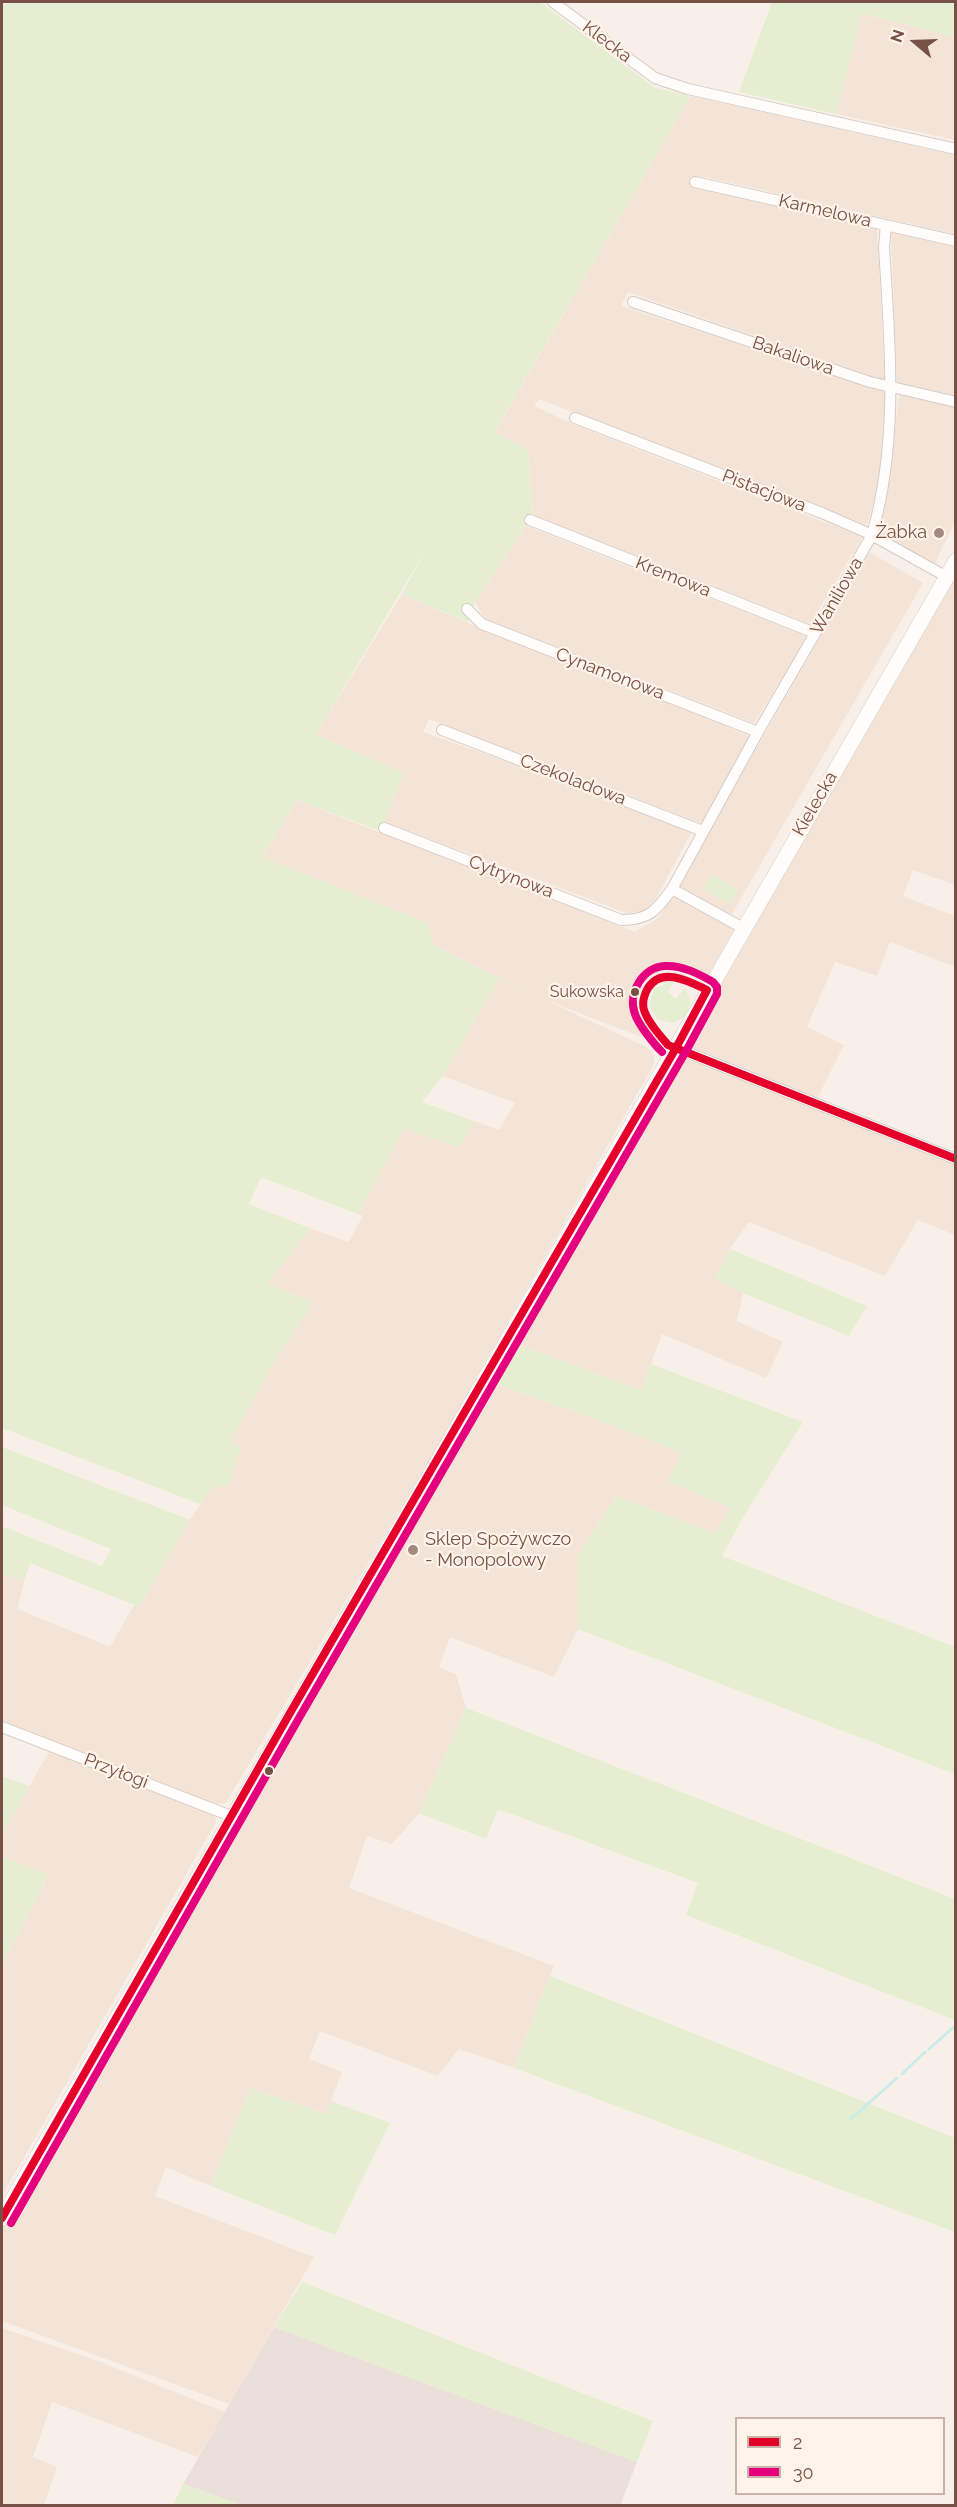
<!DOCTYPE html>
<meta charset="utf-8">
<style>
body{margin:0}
#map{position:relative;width:957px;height:2507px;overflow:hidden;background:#f8f0e8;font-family:Raleway,sans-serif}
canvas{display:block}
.frame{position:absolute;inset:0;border:3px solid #775146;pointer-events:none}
.legend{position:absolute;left:735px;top:2417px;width:210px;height:78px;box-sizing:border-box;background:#fff3ea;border:2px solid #c9b2a8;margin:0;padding:8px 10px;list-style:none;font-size:18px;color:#775146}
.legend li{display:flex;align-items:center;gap:12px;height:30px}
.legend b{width:30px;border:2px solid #c9b2a8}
.north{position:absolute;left:885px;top:12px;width:60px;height:60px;-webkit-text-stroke:4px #fff3ea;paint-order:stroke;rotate:289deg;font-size:16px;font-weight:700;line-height:24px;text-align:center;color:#775146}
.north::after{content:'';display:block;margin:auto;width:21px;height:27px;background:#775146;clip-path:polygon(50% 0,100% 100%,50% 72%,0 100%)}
</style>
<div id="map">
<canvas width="957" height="2507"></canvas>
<div class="frame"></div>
<ul class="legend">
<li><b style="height:8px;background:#e4002b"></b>2</li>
<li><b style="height:8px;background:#e5007d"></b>30</li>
</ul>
<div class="north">N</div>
</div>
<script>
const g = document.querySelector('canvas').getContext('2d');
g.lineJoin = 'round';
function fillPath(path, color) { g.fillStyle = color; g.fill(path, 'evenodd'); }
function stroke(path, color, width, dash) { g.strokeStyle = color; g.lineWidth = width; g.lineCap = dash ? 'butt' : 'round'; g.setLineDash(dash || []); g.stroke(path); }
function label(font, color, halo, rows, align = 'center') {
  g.font = font + ' Raleway,sans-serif'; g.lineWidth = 4.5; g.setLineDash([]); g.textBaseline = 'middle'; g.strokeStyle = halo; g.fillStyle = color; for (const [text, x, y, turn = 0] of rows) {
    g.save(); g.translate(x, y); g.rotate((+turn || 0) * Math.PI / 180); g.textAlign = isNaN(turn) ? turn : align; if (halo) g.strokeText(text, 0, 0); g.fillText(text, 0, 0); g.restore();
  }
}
const residential = new Path2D(`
 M861,13L955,37V140L836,114Z
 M691,96L955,155V234L700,176L699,188L877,229L885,381L628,292L621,306L888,393L878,487L867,525L539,399L534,406L575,425L863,537L810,624L533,515L528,450L494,433Z
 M891,232L955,246V396L897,384Z
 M899,394L955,406V522L934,565L878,531L891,466Z
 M526,526L808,637L754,723L485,619L475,602Z
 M869,552L923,583L729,919L677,887Z
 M955,577V885L913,870L903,896L955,916V967L890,942L877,976L835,962L807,1027L844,1045L817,1099L685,1050L775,885Z
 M402,594L489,632L657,696L750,737L702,822L695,821L429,719L423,732L585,789L692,831L656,899L644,911L626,913L385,822L403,773L316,735Z
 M297,800L635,932L658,918L674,895L735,928L705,982L688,973L666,969L645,978L636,990L634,1012L646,1039L543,999L647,1047L654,1054V1064L439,1444L226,1803L215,1804L2,1726V1573L24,1581L18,1609L110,1647L134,1605L140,1606L173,1546L211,1488L229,1441L276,1359L313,1302L267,1284L310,1228L348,1242L363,1216L358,1214L404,1128L459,1147L474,1121L499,1130L515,1103L443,1076L498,979L505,981L262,858Z
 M680,1056L955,1163V1235L918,1220L885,1276L749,1222L730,1249L715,1279L743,1293L737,1321L783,1342L766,1378L662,1334L641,1390L511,1342Z
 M487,1381L599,1420L683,1453L668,1481L732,1508L714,1533L616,1496L578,1555V1629L554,1677L450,1637L439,1667L456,1674L466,1708L419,1813L392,1844L367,1836L349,1888L554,1966L514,2068L459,2049L438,2076L320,2031L309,2059L342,2072L326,2114L250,2088L211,2186L166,2167L155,2196L314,2257L229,2404L2,2321V2228Z
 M50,1750L212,1812L217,1820L2,2196V1965L48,1876L2,1857V1834Z
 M2,2328L98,2361L225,2412L198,2457L52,2402L33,2457L57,2467L44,2505H2Z`);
const industrial = new Path2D(`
 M274,2327L637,2462L620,2506L241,2505L183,2484Z`);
const green = new Path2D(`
 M2,2H540L655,88L691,96L494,432L528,450L533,515L475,602L468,622L402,594L425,551L316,735L403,773L385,822L378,830L297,800L262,857L427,923L433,945L529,993L498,979L443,1076L422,1102L474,1121L460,1147L404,1129L358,1214L261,1177L249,1204L310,1228L267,1284L313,1302L276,1359L230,1441L241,1447L229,1485L211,1488L200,1504L2,1428Z
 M772,2H955V37L862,13L836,114L739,92Z
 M712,874L738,889L730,904L704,889Z
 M670,982H674L667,992L676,999L685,987L691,1002L686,1016L673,1023L658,1020L649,1005L654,989Z
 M730,1249L867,1306L849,1336L743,1293L715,1279Z
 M511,1342L641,1390L651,1364L803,1422L745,1514L722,1556L955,1647V1774L578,1629V1555L616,1496L714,1533L732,1508L668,1481L682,1453L599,1420L487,1381Z
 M2,1447L190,1520L139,1607L30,1563L24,1581L2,1573V1526L102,1566L111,1549L2,1505Z
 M466,1708L955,1899V2020L686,1915L698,1883L498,1809L486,1839L419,1813Z
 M2,1776L30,1786L2,1834Z
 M2,1857L48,1875L2,1965Z
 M550,1976L955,2138V2232L514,2068Z
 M250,2088L326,2114L331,2101L390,2123L335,2235L211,2186Z
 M302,2282L653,2421L637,2462L274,2327Z
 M183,2484L241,2505H173Z`);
const stream = new Path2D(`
 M929,2049L956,2025
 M902,2074L925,2052
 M851,2119L897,2078`);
const street = new Path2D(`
 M553,2L655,78L688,89L956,149
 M695,182L956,241
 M633,302L870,382L956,402
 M575,418L822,513L868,533L947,577
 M530,520L815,633
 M467,609L482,624L758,732
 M442,730L703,831
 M384,828L621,920C649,920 656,911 672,889L758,732L872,535C899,439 890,345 884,247L886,225
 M672,889L743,928
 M676,1048L956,1159
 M2,1727L231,1816`);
const secondary = new Path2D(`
 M2,2218L956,561`);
const bus1 = new Path2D(`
 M707,990C690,982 662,966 648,988C644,995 642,1003 644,1010C648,1023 660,1035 668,1045L956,1159
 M2,2218L290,1713L676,1048L707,990`);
const bus2 = new Path2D(`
 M11,2223L299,1718L685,1053L717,994V987L713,982C699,974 682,965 665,966C643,967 627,993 635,1014C638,1024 654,1044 662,1052`);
const markers = [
 [939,533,6,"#a4897f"],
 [635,992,5,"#775146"],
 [413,1550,6,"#a4897f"],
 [269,1771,5,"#775146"]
];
const busNames = [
 ["Sukowska",624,992]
];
const streetNames = [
 ["Klecka",607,42,37],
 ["Karmelowa",825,211,13],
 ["Bakaliowa",793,356,19],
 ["Pistacjowa",764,491,21],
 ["Kremowa",673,577,22],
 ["Waniliowa",837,596,-60],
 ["Cynamonowa",610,674,21],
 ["Czekoladowa",573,780,21],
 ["Kielecka",815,804,-60],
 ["Cytrynowa",511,877,21],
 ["Przyłogi",116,1771,21]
];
const poiNames = [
 ["Żabka",927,533],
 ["Sklep Spożywczo",425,1540,"left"],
 ["- Monopolowy",425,1561,"left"]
];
fillPath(residential, '#f4e4d8');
fillPath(industrial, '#ebdfd9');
fillPath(green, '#e6eed1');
stroke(stream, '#c9ebe9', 3);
stroke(street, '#d6cbc5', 12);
stroke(secondary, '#d8ccc6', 16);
stroke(street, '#fefdfc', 10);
stroke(secondary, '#fefdfc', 15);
stroke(bus1, '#e4002b', 8);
stroke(bus2, '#e5007d', 8);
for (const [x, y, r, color] of markers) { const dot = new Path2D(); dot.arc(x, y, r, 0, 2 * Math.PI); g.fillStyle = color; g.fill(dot); stroke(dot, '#fff3ea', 2); }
label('16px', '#775146', '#fff3ea', busNames, 'right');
label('18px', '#775146', '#fff3ea', streetNames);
label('18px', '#775146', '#fff3ea', poiNames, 'right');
</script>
